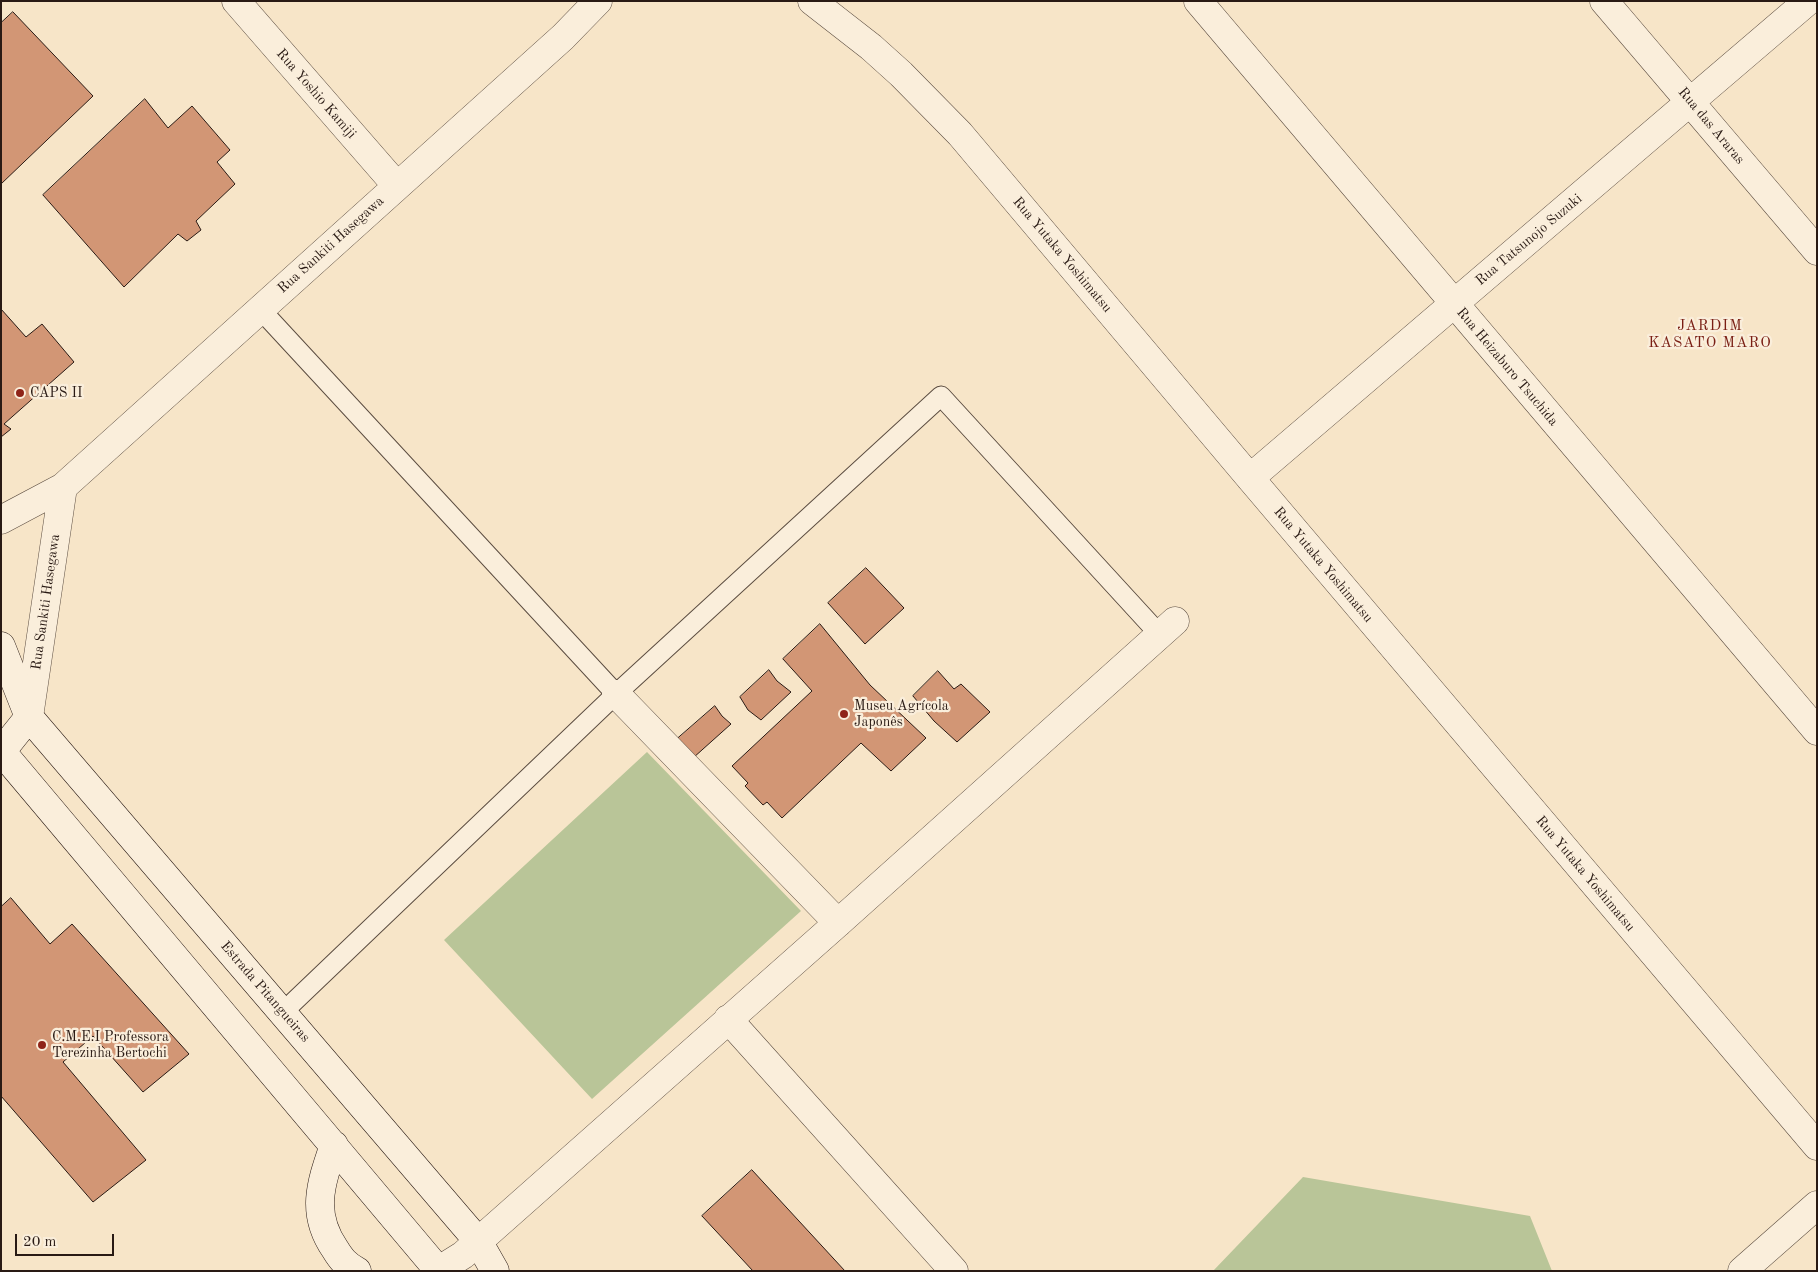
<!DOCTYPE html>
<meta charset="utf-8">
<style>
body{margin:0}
#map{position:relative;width:1818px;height:1272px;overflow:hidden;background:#f7e5c8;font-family:"Old Standard TT",serif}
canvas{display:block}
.frame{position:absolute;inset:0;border:2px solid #291a14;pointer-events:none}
.scale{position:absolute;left:15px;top:1234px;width:99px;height:22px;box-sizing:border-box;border:2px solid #291a14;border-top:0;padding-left:6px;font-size:15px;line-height:18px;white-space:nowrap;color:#291a14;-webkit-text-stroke:4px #faeedb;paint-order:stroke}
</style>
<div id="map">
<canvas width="1818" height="1272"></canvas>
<div class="frame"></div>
<div class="scale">20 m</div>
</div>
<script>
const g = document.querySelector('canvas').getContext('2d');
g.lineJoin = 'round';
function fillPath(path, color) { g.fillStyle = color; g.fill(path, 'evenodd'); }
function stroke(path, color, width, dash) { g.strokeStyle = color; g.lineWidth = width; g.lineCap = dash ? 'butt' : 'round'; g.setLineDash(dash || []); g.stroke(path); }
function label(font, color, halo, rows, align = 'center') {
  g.font = font + ' "Old Standard TT",serif'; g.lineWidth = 4.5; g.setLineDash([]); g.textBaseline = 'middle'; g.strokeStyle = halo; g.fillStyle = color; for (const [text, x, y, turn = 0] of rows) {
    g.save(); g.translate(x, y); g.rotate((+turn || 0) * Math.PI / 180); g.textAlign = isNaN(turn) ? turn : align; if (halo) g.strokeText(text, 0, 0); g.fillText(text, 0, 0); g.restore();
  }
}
const green = new Path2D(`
 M647,752L801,911L592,1099L444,940Z
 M1303,1177L1530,1216L1552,1271H1213Z`);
const building = new Path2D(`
 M13,12L93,96L1,184V23Z
 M145,99L168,128L192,106L230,150L217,162L235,184L196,221L201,230L187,241L178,234L124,287L43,195Z
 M1,309L26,337L42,324L74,362L4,424L11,429L1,437Z
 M866,568L904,608L865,644L828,603Z
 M820,624L870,685L926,738L891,771L861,743L782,818L767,802L763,805L745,786L748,783L732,766L812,691L783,659Z
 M769,670L777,681L791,692L761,720L748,710L740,697Z
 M938,671L954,689L961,684L990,712L957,742L934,721L913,696Z
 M715,706L722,716L731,724L693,758L676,740Z
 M11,898L50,944L72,924L189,1054L143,1092L93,1036L63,1062L146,1160L93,1202L1,1096V907Z
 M752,1170L845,1271H753L702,1216Z`);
const lane = new Path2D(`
 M260,309L616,694
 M282,1013L616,694L941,396L1160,635`);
const street = new Path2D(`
 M236,1L397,186
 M812,1L871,47L901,74L960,134L1250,478L1817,1146
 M1198,1L1817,731
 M1604,1L1817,251
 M1250,478L1808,1
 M1,520L63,487L563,37L598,1
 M616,694L838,923
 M29,717L63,487
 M728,1019L954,1271
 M439,1270L463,1255L838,923L1175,621
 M1742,1271L1817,1205`);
const secondary = new Path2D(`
 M1,646L29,717L1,752
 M29,717L478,1241L495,1271
 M2,752L439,1271
 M334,1145C321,1183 310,1213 335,1249C341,1259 346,1265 357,1271`);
const markers = [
 [20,393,5,"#8f2418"],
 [844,714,5,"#8f2418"],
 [42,1045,5,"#8f2418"]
];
const streetNames = [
 ["Rua Yoshio Kamiji",316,94,49],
 ["Rua das Araras",1711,126,50],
 ["Rua Tatsunojo Suzuki",1529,240,-40],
 ["Rua Sankiti Hasegawa",331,245,-42],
 ["Rua Yutaka Yoshimatsu",1062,255,50],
 ["Rua Heizaburo Tsuchida",1507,367,50],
 ["Rua Yutaka Yoshimatsu",1323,565,50],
 ["Rua Sankiti Hasegawa",46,602,-82],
 ["Rua Yutaka Yoshimatsu",1585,874,50],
 ["Estrada Pitangueiras",265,992,49]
];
const poiNames = [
 ["CAPS II",30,393],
 ["Museu Agrícola",854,706],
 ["Japonês",854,722],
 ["C.M.E.I Professora",52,1037],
 ["Terezinha Bertochi",52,1053]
];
const neighbourhoodNames = [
 ["JARDIM",1710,326],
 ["KASATO MARO",1710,343]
];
fillPath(green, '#b9c598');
fillPath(building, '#d29675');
stroke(building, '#291a14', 1);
stroke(lane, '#5c4d41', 21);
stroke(street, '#5c4d41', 29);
stroke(secondary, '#291a14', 29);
stroke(lane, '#faeedb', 19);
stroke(street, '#faeedb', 28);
stroke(secondary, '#faeedb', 28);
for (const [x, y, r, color] of markers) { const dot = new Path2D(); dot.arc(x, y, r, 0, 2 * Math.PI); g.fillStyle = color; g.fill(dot); stroke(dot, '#faeedb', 2); }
label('14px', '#291a14', '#faeedb', streetNames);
label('14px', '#291a14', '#faeedb', poiNames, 'left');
g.letterSpacing = '1px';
label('15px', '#7a1f14', '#faeedb', neighbourhoodNames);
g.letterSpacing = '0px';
</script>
